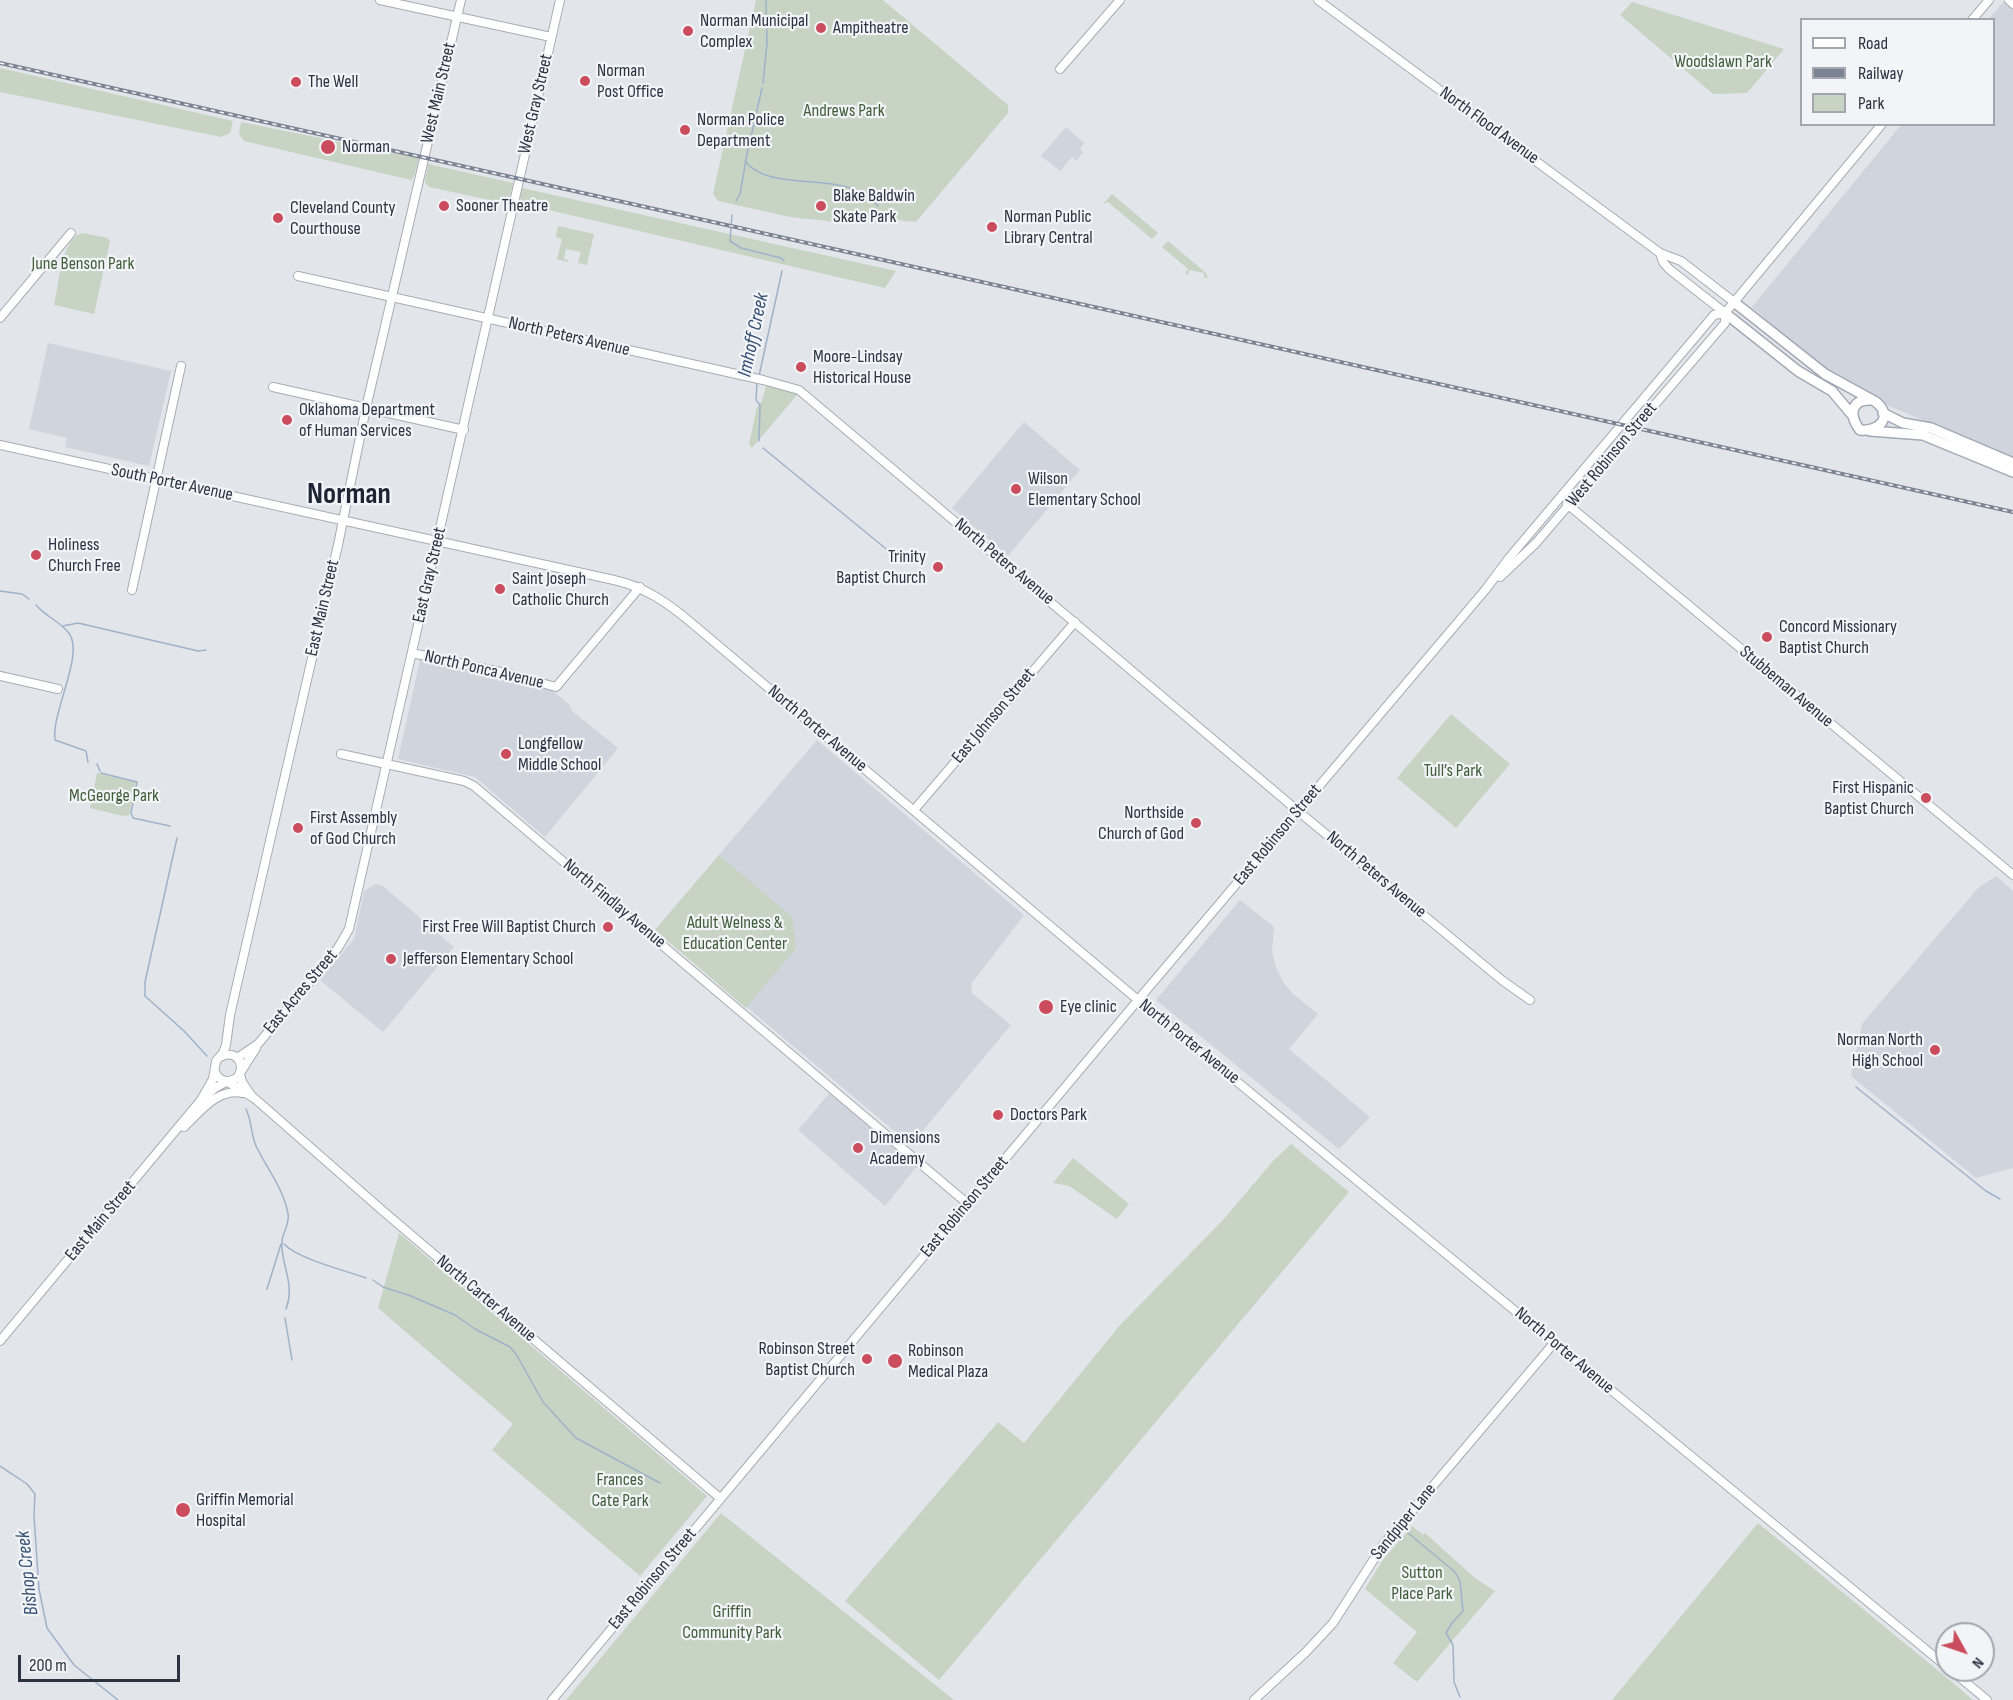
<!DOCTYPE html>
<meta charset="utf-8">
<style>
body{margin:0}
#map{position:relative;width:2013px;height:1700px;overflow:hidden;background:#e2e5ea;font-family:"Sofia Sans Condensed",sans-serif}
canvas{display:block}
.legend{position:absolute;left:1800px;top:18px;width:195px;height:108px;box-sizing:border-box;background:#f2f4f7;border:2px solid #a2a7af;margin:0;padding:8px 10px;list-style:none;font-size:18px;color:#2b3342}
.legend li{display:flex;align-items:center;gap:12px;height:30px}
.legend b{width:30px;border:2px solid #a2a7af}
.north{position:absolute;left:1935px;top:1622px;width:60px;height:60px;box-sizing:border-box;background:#f2f4f7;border:2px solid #a2a7af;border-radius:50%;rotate:130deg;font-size:16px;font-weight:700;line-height:24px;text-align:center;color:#2b3342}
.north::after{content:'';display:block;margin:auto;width:21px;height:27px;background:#ca4c5d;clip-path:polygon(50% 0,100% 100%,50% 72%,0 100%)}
.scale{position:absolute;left:18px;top:1655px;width:162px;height:27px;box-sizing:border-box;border:3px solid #2b3342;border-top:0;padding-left:8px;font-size:18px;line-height:21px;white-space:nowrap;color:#2b3342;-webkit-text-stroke:4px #f2f4f7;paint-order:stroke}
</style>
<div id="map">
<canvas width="2013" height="1700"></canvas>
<ul class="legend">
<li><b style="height:8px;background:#fff"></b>Road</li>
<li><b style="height:8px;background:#7c8493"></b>Railway</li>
<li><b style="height:16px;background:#c7d4c4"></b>Park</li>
</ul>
<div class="north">N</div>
<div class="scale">200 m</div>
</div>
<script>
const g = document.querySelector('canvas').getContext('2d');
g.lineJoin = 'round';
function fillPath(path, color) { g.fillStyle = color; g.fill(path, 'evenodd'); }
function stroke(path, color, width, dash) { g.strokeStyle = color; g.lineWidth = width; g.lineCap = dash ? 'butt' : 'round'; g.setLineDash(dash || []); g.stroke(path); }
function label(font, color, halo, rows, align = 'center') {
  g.font = font + ' "Sofia Sans Condensed",sans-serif'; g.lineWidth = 4.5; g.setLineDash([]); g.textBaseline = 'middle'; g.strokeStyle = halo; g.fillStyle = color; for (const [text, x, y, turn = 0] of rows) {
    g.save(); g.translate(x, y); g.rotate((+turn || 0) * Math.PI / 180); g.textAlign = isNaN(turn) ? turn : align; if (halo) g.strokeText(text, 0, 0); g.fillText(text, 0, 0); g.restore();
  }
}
const built = new Path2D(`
 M2005,0H2013V459L1887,405L1848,385L1810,358L1752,307L1901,125L1994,124V20L1989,19Z
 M1066,127L1084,143L1080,149L1083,152L1076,161L1072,157L1060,171L1041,156Z
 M48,343L171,371L149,466L65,447L67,438L29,429Z
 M1024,422L1080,470L1008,556L952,508Z
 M420,660L551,690L569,704L572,711L618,748L545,837L475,777L398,759Z
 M817,740L1024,915L972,983L971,987L972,993L1011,1025L911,1145L655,930Z
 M1996,876L2013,891V1168L1976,1178L1851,1076L1862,1024L1978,888Z
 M376,884L383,886L454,947L383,1032L320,980L354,939L364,891Z
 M1240,900L1274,927L1272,952L1276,967L1283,982L1292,993L1318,1014L1289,1049L1370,1117L1339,1149L1156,1000Z
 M832,1090L918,1165L885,1206L798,1130Z`);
const green = new Path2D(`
 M756,0H883L1008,105V113L916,222L881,218L846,223L790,217L718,201L713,194Z
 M1632,2L1784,49L1747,93L1713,94L1620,15Z
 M0,68L233,121L230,133L221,137L0,92Z
 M241,122L419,158L414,176L411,180L407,179L244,141L239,134Z
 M428,164L513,183L509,201L504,203L429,187L425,183Z
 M522,188L896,271L885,288L527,205L520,199Z
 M1112,194L1158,233L1152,239L1108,202L1103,204Z
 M558,226L594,234L587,265L578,263L581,252L566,249L564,259L568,260V262L557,259L562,239L556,237Z
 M82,233L108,238L110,241L94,314L54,305C59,287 60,240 82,233Z
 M1168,241L1206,273L1208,278H1204V273L1189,270L1188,275L1185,273L1188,269L1162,247Z
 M768,385L792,391L797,395L752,448L749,444L757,407L762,401L766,386Z
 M1451,714L1510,764L1456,828L1397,778Z
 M97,773L136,782L129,815L123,816L90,808Z
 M719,855L792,917L796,948L746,1008L655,930Z
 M1291,1144L1349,1192L939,1680L845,1601L998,1422L1024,1443L1120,1325L1223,1220L1273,1161Z
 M1073,1158L1129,1204L1117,1219L1069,1186L1053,1183Z
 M399,1233L707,1496L640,1576L492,1450L513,1424L378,1308Z
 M721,1513L954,1700H566Z
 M1758,1523L1952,1682L1973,1700H1612Z
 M1412,1526L1423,1535L1425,1533L1475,1578L1495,1591L1417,1682L1393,1663L1417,1632L1365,1589L1382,1561Z`);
const stream = new Path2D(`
 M763,83L767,43L766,0
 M745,161C772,196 849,167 878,206
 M736,201L740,194L747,154L762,88
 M732,215L730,241L741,248L781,258L784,261
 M759,376L782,271
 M757,383L756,400L760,405L759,441
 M763,448L896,557
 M0,591L22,594L29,599
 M36,605C45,616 59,621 68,632C86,652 51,712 55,740L86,751L88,762
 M63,626L78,623L198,651L206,650
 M97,764L100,771
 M101,773L137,782L131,813L133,818L170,826
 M177,838L145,982V996L184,1031L207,1056
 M1856,1087L1986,1191L2000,1199
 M246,1109C252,1121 251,1137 257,1148C268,1170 284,1190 288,1214C290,1223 283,1232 282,1241C280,1264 296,1284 286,1309
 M284,1244C298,1259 344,1270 366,1278
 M373,1280L383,1287L411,1296L455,1315L475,1329L510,1347L516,1354L543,1402L576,1438L660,1483
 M267,1289L281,1244
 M285,1318L292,1360
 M0,1466L27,1484L35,1494L34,1516L39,1589L47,1628L74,1665L118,1700
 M1408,1533L1455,1572L1460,1581L1463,1611L1452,1623L1446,1633L1453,1645L1454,1682L1460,1697`);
const secondary = new Path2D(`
 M380,0L551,37
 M1318,0L1660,253L1681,261L1734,302
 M2009,0L2013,4
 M1972,20L1989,0
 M1060,69L1120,0
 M1660,253L1663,262L1669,269L1725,313
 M298,276L763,380L799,390L1298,811L1503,981L1530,1000
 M0,318L71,233
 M273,387L464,430
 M0,445L614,580C644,587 665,601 688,620L1138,1000L1947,1667
 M1567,504L2013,875
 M1500,577L1536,543L1725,323V313L1882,124
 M132,590L181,366
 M412,653L505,673L556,687L640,587
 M0,676L58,689
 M341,754L464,781L474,786L968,1204
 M914,810L1075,622
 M237,1058L258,1044L338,948L349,929L560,0
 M242,1070L256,1048
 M215,1072C220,1082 228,1083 237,1078C247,1064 236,1049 220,1057
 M240,1074L242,1082L251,1095
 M228,1082L254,1098L269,1111L383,1211L720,1498
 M201,1100L213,1079L216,1061L223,1053L226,1045L230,1015L338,545L366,408L461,0
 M184,1127C201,1111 217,1088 243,1093
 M0,1341L201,1100L215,1088L226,1082
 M1951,1670L1987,1700
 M552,1700L1149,987L1486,589L1509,558L1714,315L1725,313
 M1254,1700L1306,1652L1333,1623L1383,1545L1554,1343`);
const primary = new Path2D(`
 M1734,302L1825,374L1876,402C1894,417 1879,432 1860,430C1849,416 1850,399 1871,400
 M1725,313L1798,371L1832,391L1853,416
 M1883,413L1903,423L1931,428L2013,463
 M1870,431L1923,435L2013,472`);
const rail = new Path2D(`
 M0,63L2013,512`);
const markers = [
 [821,28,6,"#ca4c5d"],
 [688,31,6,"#ca4c5d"],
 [585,81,6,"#ca4c5d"],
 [296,82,6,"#ca4c5d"],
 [685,130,6,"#ca4c5d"],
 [328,147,8,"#ca4c5d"],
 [444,206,6,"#ca4c5d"],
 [821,206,6,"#ca4c5d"],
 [278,218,6,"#ca4c5d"],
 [992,227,6,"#ca4c5d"],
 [801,367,6,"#ca4c5d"],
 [287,420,6,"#ca4c5d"],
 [1016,489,6,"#ca4c5d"],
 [36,555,6,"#ca4c5d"],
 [938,567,6,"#ca4c5d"],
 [500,589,6,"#ca4c5d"],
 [1767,637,6,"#ca4c5d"],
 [506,754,6,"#ca4c5d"],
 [1926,798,6,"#ca4c5d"],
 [1196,823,6,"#ca4c5d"],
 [298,828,6,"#ca4c5d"],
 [608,927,6,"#ca4c5d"],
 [391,959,6,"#ca4c5d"],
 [1046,1007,8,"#ca4c5d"],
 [1935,1050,6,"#ca4c5d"],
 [998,1115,6,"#ca4c5d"],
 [858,1148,6,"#ca4c5d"],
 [867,1359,6,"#ca4c5d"],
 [895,1361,8,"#ca4c5d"],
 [183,1510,8,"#ca4c5d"]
];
const poiNames = [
 ["Norman Municipal",700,21],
 ["Complex",700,42],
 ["Ampitheatre",833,28],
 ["Norman",597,71],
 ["Post Office",597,92],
 ["The Well",308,82],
 ["Norman Police",697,120],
 ["Department",697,141],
 ["Norman",342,147],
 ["Blake Baldwin",833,196],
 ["Skate Park",833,217],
 ["Sooner Theatre",456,206],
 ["Cleveland County",290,208],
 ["Courthouse",290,229],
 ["Norman Public",1004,217],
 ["Library Central",1004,238],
 ["Moore-Lindsay",813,357],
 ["Historical House",813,378],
 ["Oklahoma Department",299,410],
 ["of Human Services",299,431],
 ["Wilson",1028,479],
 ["Elementary School",1028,500],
 ["Holiness",48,545],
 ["Church Free",48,566],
 ["Trinity",926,557,"right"],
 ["Baptist Church",926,578,"right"],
 ["Saint Joseph",512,579],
 ["Catholic Church",512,600],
 ["Concord Missionary",1779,627],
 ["Baptist Church",1779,648],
 ["Longfellow",518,744],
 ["Middle School",518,765],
 ["First Hispanic",1914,788,"right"],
 ["Baptist Church",1914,809,"right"],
 ["Northside",1184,813,"right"],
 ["Church of God",1184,834,"right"],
 ["First Assembly",310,818],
 ["of God Church",310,839],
 ["First Free Will Baptist Church",596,927,"right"],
 ["Jefferson Elementary School",403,959],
 ["Eye clinic",1060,1007],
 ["Norman North",1923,1040,"right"],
 ["High School",1923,1061,"right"],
 ["Doctors Park",1010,1115],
 ["Dimensions",870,1138],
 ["Academy",870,1159],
 ["Robinson Street",855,1349,"right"],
 ["Baptist Church",855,1370,"right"],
 ["Robinson",908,1351],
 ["Medical Plaza",908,1372],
 ["Griffin Memorial",196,1500],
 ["Hospital",196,1521]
];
const parkNames = [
 ["Woodslawn Park",1723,62],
 ["Andrews Park",844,111],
 ["June Benson Park",83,264],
 ["Tull’s Park",1453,771],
 ["McGeorge Park",114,796],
 ["Adult Welness &",735,923],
 ["Education Center",735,944],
 ["Frances",620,1480],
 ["Cate Park",620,1501],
 ["Sutton",1422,1573],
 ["Place Park",1422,1594],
 ["Griffin",732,1612],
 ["Community Park",732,1633]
];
const streetNames = [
 ["West Main Street",439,93,-77],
 ["West Gray Street",536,104,-77],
 ["North Flood Avenue",1489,126,36],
 ["North Peters Avenue",569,337,13],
 ["West Robinson Street",1612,455,-50],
 ["South Porter Avenue",172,483,12],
 ["North Peters Avenue",1004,562,40],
 ["East Gray Street",430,575,-77],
 ["East Main Street",323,608,-77],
 ["North Ponca Avenue",484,670,13],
 ["Stubbeman Avenue",1786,687,40],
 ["East Johnson Street",994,716,-50],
 ["North Porter Avenue",817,729,40],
 ["East Robinson Street",1278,835,-50],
 ["North Peters Avenue",1376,875,40],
 ["North Findlay Avenue",614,904,40],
 ["East Acres Street",301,992,-50],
 ["North Porter Avenue",1189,1042,39],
 ["East Robinson Street",965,1207,-50],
 ["East Main Street",101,1221,-50],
 ["North Carter Avenue",486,1299,40],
 ["North Porter Avenue",1564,1351,40],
 ["Sandpiper Lane",1404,1522,-51],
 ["East Robinson Street",653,1579,-50]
];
const waterNames = [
 ["Imhoff Creek",754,335,-78],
 ["Bishop Creek",28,1573,-96]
];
const townNames = [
 ["Norman",349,495]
];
fillPath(built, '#d0d4dc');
fillPath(green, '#c7d4c4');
stroke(stream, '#9fb2c9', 1.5);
stroke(secondary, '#a7acb4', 10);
stroke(primary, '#a2a9b5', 12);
stroke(secondary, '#fff', 8);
stroke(primary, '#fff', 9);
stroke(rail, '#7c8493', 4);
stroke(rail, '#f2f4f7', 1.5, [4.5]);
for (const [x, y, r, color] of markers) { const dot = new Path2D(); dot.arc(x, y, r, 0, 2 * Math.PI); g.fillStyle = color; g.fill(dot); stroke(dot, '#f2f4f7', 2); }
label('18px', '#2b3342', '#f2f4f7', poiNames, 'left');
label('18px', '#3f5d38', '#f2f4f7', parkNames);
label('18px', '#2b3342', '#f2f4f7', streetNames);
label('italic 20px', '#365174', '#f2f4f7', waterNames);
label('bold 30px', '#1d2433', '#f2f4f7', townNames);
</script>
